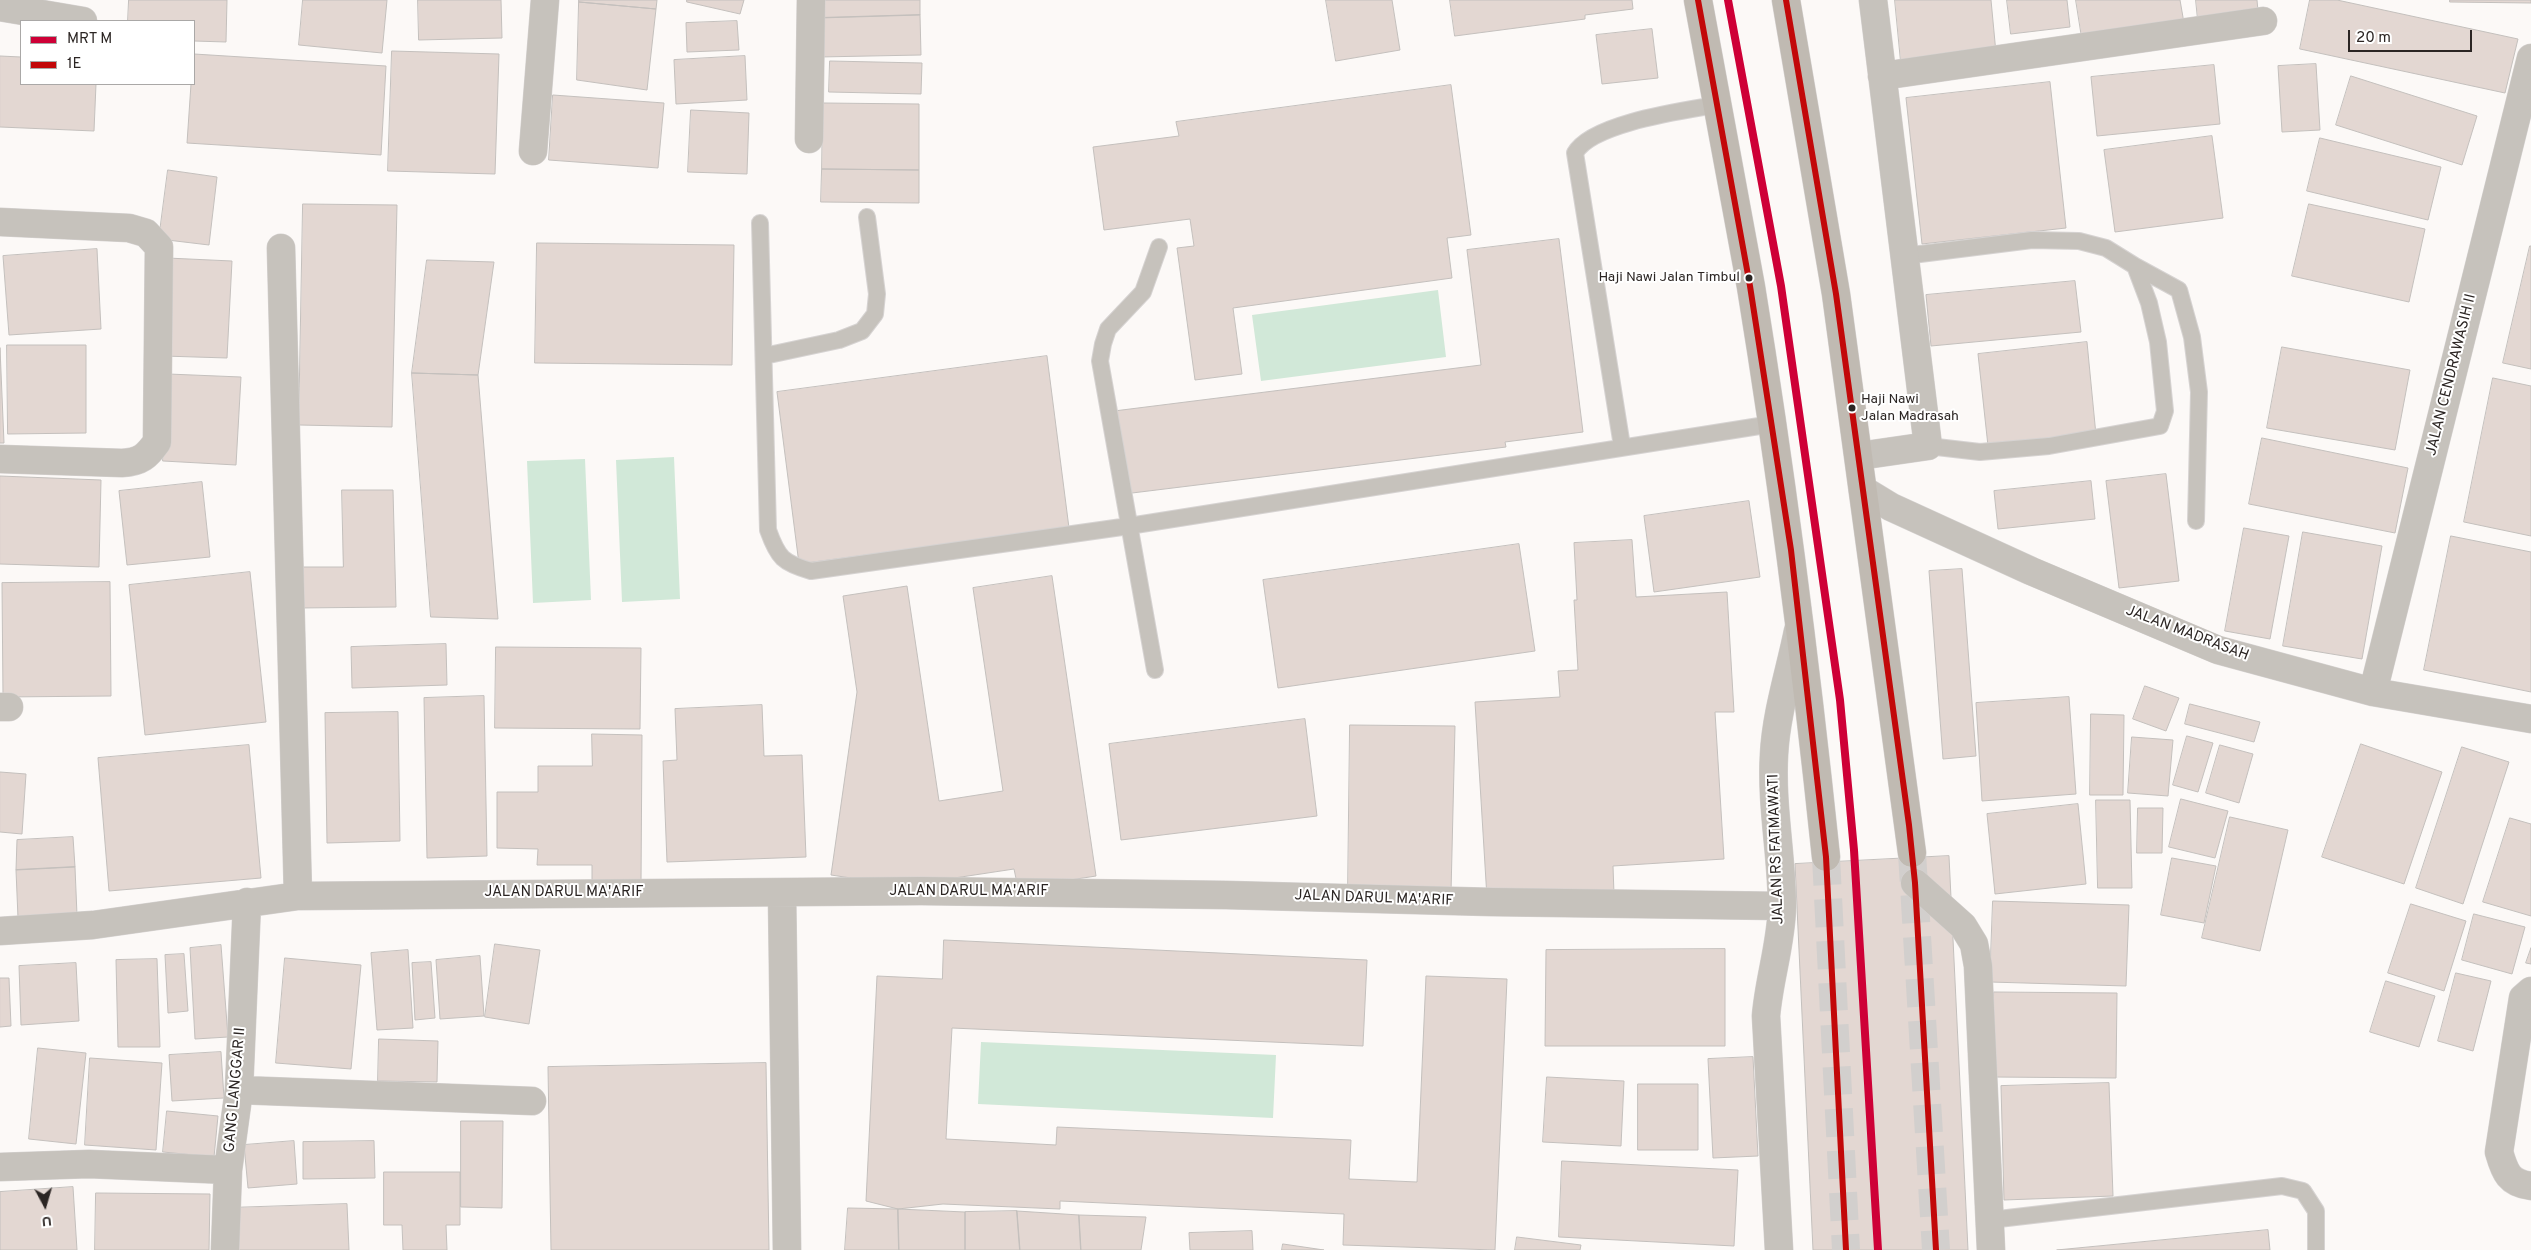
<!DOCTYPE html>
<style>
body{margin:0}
#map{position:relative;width:2531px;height:1250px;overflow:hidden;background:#fcf9f7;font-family:Overpass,sans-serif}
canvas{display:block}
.legend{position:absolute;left:20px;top:20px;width:175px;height:65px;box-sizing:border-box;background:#fff;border:1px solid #aaa8a7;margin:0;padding:6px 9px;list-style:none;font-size:15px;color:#2b2523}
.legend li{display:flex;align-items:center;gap:10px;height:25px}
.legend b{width:25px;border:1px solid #aaa8a7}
.north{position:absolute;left:20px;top:1180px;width:50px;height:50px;-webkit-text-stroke:4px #fff;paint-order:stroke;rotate:174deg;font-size:14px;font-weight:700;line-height:20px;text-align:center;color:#2b2523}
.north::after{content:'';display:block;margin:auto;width:18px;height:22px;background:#2b2523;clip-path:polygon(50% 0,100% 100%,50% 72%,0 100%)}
.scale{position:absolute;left:2348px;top:30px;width:124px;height:22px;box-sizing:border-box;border:2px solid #2b2523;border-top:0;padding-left:6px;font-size:15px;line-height:18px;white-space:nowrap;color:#2b2523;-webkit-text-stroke:4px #fff;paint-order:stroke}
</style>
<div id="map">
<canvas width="2531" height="1250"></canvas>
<ul class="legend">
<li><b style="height:6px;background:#ce0037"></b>MRT M</li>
<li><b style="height:6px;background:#c20809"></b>1E</li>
</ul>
<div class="north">U</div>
<div class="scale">20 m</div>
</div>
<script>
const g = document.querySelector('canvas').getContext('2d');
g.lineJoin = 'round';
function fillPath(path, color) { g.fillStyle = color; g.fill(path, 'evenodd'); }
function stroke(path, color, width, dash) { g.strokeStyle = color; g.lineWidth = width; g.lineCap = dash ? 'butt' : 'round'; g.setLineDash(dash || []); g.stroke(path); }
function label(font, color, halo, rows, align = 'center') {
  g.font = font + ' Overpass,sans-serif'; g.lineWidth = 4; g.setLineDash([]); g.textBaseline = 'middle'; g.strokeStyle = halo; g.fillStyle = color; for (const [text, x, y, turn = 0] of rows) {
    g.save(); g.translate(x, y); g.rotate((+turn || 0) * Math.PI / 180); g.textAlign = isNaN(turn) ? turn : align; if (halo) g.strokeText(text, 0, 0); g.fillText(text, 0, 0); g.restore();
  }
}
const green = new Path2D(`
 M1438,290L1446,357L1261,381L1252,315Z
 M674,457L680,599L622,602L616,460Z
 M585,459L591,600L533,603L527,461Z
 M981,1042L1276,1055L1273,1118L978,1104Z`);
const building = new Path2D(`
 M129,0H227L226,42L194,41V21H128Z
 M303,0H387L382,53L299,45Z
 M418,0H501L502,38L419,40Z
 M579,0H657L656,9L579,2Z
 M687,0H744L740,14L687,2Z
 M818,0H920V15L819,18Z
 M1326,0H1392L1400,50L1336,61Z
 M1450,0H1632L1633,9L1585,15V19L1455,36Z
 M1895,0H1991L1996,53L1901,62Z
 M2007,0H2067L2070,27L2011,34Z
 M2076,0H2180L2184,23L2082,38Z
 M2196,0H2257L2258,11L2198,20Z
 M2310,0H2337L2518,39L2505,93L2300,49Z
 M2450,0H2531V3L2450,2Z
 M579,2L656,9L647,90L577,80Z
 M920,15L921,55L819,57V18Z
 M737,21L739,50L687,52L686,23Z
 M1652,29L1658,78L1602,84L1596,35Z
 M392,51L499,54L495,174L388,171Z
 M194,54L386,66L381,155L187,143L191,84H194Z
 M0,56L21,57V84H96L94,131L0,127Z
 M745,56L747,100L676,104L674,60Z
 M830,61L922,63L921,94L829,92Z
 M2316,64L2320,130L2282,132L2278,66Z
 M2214,65L2220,124L2097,136L2091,77Z
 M2351,76L2477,116L2462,165L2336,125Z
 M2050,82L2066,228L1922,244L1906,98Z
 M1451,85L1471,235L1447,238L1452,278L1233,308L1242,374L1195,380L1177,248L1194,246L1190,219L1104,230L1093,147L1179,136L1176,122Z
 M553,95L664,103L658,168L549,160Z
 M823,103L919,104V170L822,169Z
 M691,110L749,113L747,174L688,172Z
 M2212,136L2223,218L2115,232L2104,150Z
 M2320,138L2441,167L2428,220L2307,191Z
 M822,169L919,170V203L821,202Z
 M168,170L217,177L209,245L159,239Z
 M303,204L397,205L392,427L299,425Z
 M2309,204L2425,229L2409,302L2292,276Z
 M1559,239L1583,432L1505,442L1506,447L1124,494L1114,411L1481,365L1467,250Z
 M537,243L734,245L732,365L535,363Z
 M2530,246H2531V369L2503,363Z
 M97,249L101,329L9,335L3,256Z
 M167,258L232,261L227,358L163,356Z
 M427,260L494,262L478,375L412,373Z
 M2075,281L2081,332L1931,346L1926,295Z
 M2087,342L2096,435L1988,446L1978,354Z
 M7,345H86V433L8,434Z
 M2282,347L2410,370L2395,450L2267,428Z
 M0,348L4,443H0Z
 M1047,356L1069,528L799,564L777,392Z
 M412,373L478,375L498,619L431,617Z
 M168,374L241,377L236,465L163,461Z
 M2493,378L2531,386V536L2464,522Z
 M2262,438L2408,468L2395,533L2249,504Z
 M2166,474L2179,581L2119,588L2106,481Z
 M0,476L101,480L99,567L0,564Z
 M2091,481L2095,519L1998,529L1994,491Z
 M202,482L210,557L127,565L119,491Z
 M342,490H393L396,607L298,608V567H343Z
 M1749,501L1760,577L1654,592L1644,516Z
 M2244,528L2289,536L2270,639L2225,631Z
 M2303,532L2382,546L2362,659L2283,646Z
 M2451,536L2531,552V692L2424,670Z
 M1632,540L1636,597L1727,592L1734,712H1715L1724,859L1613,866L1614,894L1487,898L1475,702L1560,697L1558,671L1578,670L1574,600H1577L1574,543Z
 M1519,544L1535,651L1278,688L1263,580Z
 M1962,569L1976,756L1943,759L1929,571Z
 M250,572L266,722L145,735L129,585Z
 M1052,576L1096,876L1018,888L1014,869L895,887L891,884L831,875L857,692L843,596L907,586L939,801L1003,791L973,588Z
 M110,582L111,696L3,697L2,583Z
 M446,644L447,685L352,688L351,647Z
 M496,647L641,648L640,729L495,728Z
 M2145,686L2179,698L2166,731L2133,719Z
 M484,696L487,856L427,858L424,698Z
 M2069,697L2076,794L1982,801L1976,703Z
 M2190,704L2260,722L2254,742L2185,724Z
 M762,705L764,756L802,755L806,857L667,862L663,761L677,760L675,709Z
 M398,712L400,841L327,843L325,713Z
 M2091,714L2124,715L2123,795H2090Z
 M1305,719L1317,816L1121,840L1109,744Z
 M1350,725L1455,726L1451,893L1348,891Z
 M592,734L642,735L641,884L592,883V865H537L538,849L497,848V792H538V766H592Z
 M2187,736L2213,743L2198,792L2173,785Z
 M2132,737L2173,740L2168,796L2128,793Z
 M2361,744L2442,772L2404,884L2322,857Z
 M249,745L261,878L109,891L98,758Z
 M2220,745L2253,754L2239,803L2206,793Z
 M2462,747L2509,762L2463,904L2416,888Z
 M0,772L26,774L22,834L0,832Z
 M2181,799L2228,811L2215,858L2169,847Z
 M2096,800H2130L2132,888H2098Z
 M2078,804L2086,884L1995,894L1987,814Z
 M2138,808H2163L2162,853H2137Z
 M2230,817L2288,830L2260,951L2202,938Z
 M2510,818L2531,824V916L2483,902Z
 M73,837L75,867L16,870L17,840Z
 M1949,856L1968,1250H1813L1795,864Z
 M2172,858L2216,866L2204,923L2161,915Z
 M75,867L77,915L18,918L16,870Z
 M1993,901L2129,905L2126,986L1990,982Z
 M2411,904L2466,921L2444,991L2388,973Z
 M2474,914L2525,927L2512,974L2462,960Z
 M944,940L1367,960L1363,1046L952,1028L946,1139L1056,1145L1057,1127L1351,1140L1349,1179L1417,1182L1426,976L1507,979L1495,1250L1343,1245L1344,1214L1060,1201V1209L943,1204L898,1209L866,1201L877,976L942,979Z
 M495,944L540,950L529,1024L485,1017Z
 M221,945L228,1037L195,1039L190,948Z
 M2531,948V964L2526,963Z
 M1725,949V1046H1545L1546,950Z
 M408,950L413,1028L377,1030L371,953Z
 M184,954L188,1011L168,1013L165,955Z
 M480,956L484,1016L440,1019L436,960Z
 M285,958L361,965L351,1069L276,1063Z
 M157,959L160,1047H118L116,960Z
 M431,962L435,1018L415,1020L412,963Z
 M76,963L79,1021L21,1025L19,966Z
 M2456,973L2491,981L2473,1051L2438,1041Z
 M0,978H9L11,1026L0,1027Z
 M2386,981L2435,996L2419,1047L2370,1032Z
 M1994,992L2117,993L2116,1078L1992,1077Z
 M379,1039L438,1041L437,1082L378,1081Z
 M38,1048L86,1053L76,1144L29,1139Z
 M221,1052L224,1098L172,1101L169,1055Z
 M1753,1057L1758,1156L1713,1158L1708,1059Z
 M90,1058L162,1063L156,1150L85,1145Z
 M766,1063L769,1250H551L548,1067Z
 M1547,1077L1624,1081L1621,1146L1543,1142Z
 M2109,1083L2113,1196L2004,1200L2001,1086Z
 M1638,1084H1698V1150H1638Z
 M167,1111L218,1116L214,1157L163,1152Z
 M461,1121H503L502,1208L461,1207Z
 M294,1141L297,1184L248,1188L244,1145Z
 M374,1141L375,1178L303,1179V1142Z
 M1562,1161L1738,1170L1734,1246L1559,1237Z
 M384,1172H460V1225H446L447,1250H403L402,1225H384Z
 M73,1187L77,1250H0V1192Z
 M96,1193L210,1194L209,1250H95Z
 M347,1204L349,1250H229L228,1208Z
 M848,1208L898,1209L899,1250H845Z
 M898,1209L965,1212V1250H899Z
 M1017,1211L1079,1215L1081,1250H1020Z
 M1017,1211L1020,1250H965V1212Z
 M1079,1215L1146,1217L1141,1250H1081Z
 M2268,1230L2270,1250H2057Z
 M1252,1231L1253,1250H1190L1189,1233Z
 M1517,1237L1581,1245L1580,1250H1515Z
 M1283,1244L1324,1250H1282Z`);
const primaryTunnel = new Path2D(`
 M1912,853L1936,1250
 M1826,857L1846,1250`);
const service = new Path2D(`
 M760,223L768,530C778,558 783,563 811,571L1129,526L1772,424
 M1904,256L2032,240L2079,241L2106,248L2135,266L2149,303L2158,342L2165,411L2160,426L2049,446L1980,452L1928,446
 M2135,266L2179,290L2192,337L2199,392L2196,521
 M764,356L839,340L862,331L875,314L877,294L867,217
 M1622,446L1575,153C1592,123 1682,111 1716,105
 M1155,670L1100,361L1103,344L1108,329L1143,292L1159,247
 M1990,1220L2282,1186L2303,1191L2316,1211V1250`);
const minor = new Path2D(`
 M0,7L83,21
 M1882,76L2263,21
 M809,139L811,0
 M533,151L545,0
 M0,222L129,228L146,233L159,247L157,442C147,456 141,462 122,463L0,459
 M281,248L298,896
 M1859,456L1928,446L1873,0
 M1863,490L1891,507L2031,571L2218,650L2373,692L2531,719
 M2373,692L2531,58
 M0,707H9
 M1915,883L1963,926L1974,944L1978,966L1991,1250
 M782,893L787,1250
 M0,931L93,925L298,896L921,891L1226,895L1492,902L1782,906
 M2531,991L2523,998L2499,1152C2505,1173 2509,1183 2531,1186
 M239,1090L532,1101
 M0,1167L89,1164L228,1170L239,1090L247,902
 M225,1250L228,1170
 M1779,1250L1766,1016C1769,979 1781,945 1782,907C1782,856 1771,806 1774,755C1776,713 1790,671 1798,631`);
const primary = new Path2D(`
 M1698,0C1715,96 1734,191 1751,287C1782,476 1806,666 1826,857
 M1786,0L1836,294L1912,853`);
const bus1 = new Path2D(`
 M1698,0L1750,286L1791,550L1826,857L1846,1250
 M1786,0L1836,294L1909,825L1915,883L1936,1250`);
const metro1 = new Path2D(`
 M1728,0L1781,286L1840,700L1854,850L1878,1250`);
const markers = [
 [1749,278,4.5,"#2b2523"],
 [1852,408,4.5,"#2b2523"]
];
const busNames = [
 ["Haji Nawi Jalan Timbul",1740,278],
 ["Haji Nawi",1861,400,"left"],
 ["Jalan Madrasah",1861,417,"left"]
];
const streetNames = [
 ["JALAN CENDRAWASIH II",2452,375,-76],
 ["JALAN MADRASAH",2187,634,21],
 ["JALAN RS FATMAWATI",1777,849,-92],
 ["JALAN DARUL MA'ARIF",969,892],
 ["JALAN DARUL MA'ARIF",564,893],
 ["JALAN DARUL MA'ARIF",1374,899,2],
 ["GANG LANGGAR II",236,1090,-85]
];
fillPath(green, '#d1e8d8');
fillPath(building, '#e3d7d2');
stroke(building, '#c4c0bd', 1);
stroke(primaryTunnel, '#d2cfcd', 28, [28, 14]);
stroke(service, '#d6d3d2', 18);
stroke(minor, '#d6d3d2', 29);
stroke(primary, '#d6d3d2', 29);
stroke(service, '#c6c2bc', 16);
stroke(minor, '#c6c2bc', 28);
stroke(primary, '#c0bab2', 28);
stroke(bus1, '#c20809', 6);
stroke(metro1, '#ce0037', 8);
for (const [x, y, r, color] of markers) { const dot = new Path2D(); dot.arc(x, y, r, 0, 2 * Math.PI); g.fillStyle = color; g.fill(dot); stroke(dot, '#fff', 2); }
label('14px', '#2b2523', '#fff', busNames, 'right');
label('15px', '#2b2523', '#fff', streetNames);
</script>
